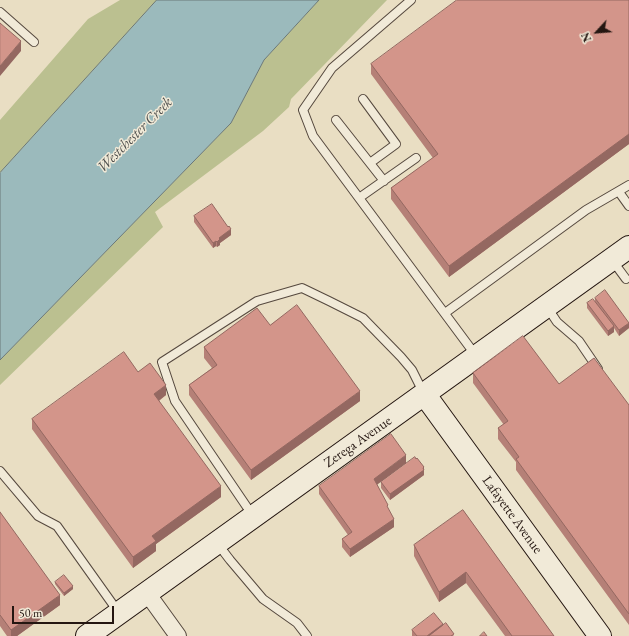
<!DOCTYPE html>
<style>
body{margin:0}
#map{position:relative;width:629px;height:636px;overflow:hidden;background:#e9dec3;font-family:"EB Garamond",serif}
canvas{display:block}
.north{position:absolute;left:577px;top:12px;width:40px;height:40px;-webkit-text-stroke:3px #f1ead8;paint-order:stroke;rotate:244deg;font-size:11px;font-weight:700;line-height:16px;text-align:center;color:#241611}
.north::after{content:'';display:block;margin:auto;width:14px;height:18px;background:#241611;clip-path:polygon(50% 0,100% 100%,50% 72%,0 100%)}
.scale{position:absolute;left:12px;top:606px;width:102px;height:18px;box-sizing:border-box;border:2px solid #241611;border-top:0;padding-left:5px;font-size:12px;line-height:14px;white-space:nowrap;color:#241611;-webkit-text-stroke:3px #f1ead8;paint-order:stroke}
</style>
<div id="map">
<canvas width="629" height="636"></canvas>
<div class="north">N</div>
<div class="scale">50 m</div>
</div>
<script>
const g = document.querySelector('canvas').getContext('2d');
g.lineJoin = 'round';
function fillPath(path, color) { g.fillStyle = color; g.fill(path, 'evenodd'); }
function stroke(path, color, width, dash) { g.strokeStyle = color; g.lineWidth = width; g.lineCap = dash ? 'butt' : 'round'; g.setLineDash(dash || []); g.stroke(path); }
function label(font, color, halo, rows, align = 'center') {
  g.font = font + ' "EB Garamond",serif'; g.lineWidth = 3; g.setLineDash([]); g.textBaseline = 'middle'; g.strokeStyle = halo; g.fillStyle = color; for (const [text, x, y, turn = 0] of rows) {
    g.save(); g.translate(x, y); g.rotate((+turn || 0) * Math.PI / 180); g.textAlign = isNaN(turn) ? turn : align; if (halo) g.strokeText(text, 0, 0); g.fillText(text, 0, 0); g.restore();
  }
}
const green = new Path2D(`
 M120,0H157L0,173V120L88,19Z
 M319,0H387L291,99L289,107L263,131L155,212L163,227L0,385V360L231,123L264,60Z`);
const water = new Path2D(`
 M157,0H319L264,60L231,123L0,360V173Z`);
const lane = new Path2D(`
 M411,0L332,68L303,110L313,136L477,357
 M0,12L34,42
 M363,99L396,144L370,163
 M336,120L384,181
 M619,192L629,206
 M359,198L416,158
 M612,260L626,279
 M547,307L557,322L579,341L598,369
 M445,313L586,210L629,185
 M0,471L38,516L57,526L119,613
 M253,516L175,401L162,362L257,301L302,288L329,301L363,318L401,357L412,370L424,394
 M217,543L230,560L263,599L297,623L307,636`);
const street = new Path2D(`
 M147,593L178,636`);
const secondary = new Path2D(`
 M425,395L600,636
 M87,636C268,506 449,377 629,247`);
const wall = new Path2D(`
 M629,0V144L449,277L391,199V188L433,158L371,74V64Z
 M194,216L231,235L220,243V245L217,247L216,246L213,248L194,222Z
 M595,298L629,328L619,336L614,328V332L608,336L587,308V303L595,301Z
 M270,325L360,401L251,480L189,395V385L212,368L204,358V347Z
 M138,372L166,395L159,401L221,497L156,544V551L133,568L32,429V419Z
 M473,373L559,384L629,405V625L516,470V462L498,439V428L504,425L473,383Z
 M406,463L377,484L388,509L394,527L350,557L342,547V539L348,535L319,494V486Z
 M424,473V475L390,500L381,488V482Z
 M463,510L554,636H505L466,583L439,602L414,556V545Z
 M0,512L60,605L17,636H7L0,626Z
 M55,582L73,589L64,596L55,584Z
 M443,626L454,636H412V630Z`);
const shadedWall = new Path2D(`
 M21,41V51L0,76V66Z
 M629,134V144L449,277V266Z
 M231,229V235L220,243V245L217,247V242L219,238Z
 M216,241V246L213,248V243Z
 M629,323V328L619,336V330Z
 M614,326V332L608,336V331Z
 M166,385V395L154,404V394Z
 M360,391V401L251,480V470Z
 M406,455V463L374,487V479Z
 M424,467V475L390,500V494Z
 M221,486V497L156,544V551L133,568V557L152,536Z
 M394,519V527L350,557V549Z
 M466,572V583L439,602V592Z
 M73,586V589L64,596V593Z
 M60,595V605L17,636H11V630Z
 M443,624V630L434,636H427Z`);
const building = new Path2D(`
 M457,0H629V134L449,266L391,188L438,154L371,64Z
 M0,23L21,41L0,66Z
 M212,204L228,227L229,226L231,229L219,238L220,239L217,242L216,241L213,243L194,216Z
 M605,290L629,323L619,330L595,298Z
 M593,299L614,326L608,331L587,303Z
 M297,305L360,391L251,470L189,385L217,365L204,347L257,308L270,325Z
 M523,336L559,384L594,358L629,405V614L516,459L519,457L498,428L508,421L473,373Z
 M124,352L138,372L150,363L166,385L154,394L221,486L152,536L156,541L133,557L32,419Z
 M391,434L406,455L374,479L388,505L387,506L394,519L350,549L342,539L352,532L319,486Z
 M415,457L416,459L417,458L424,467L423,468L424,470L390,494L381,482Z
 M463,510L554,636H512L466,572L439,592L414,545Z
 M0,512L60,595L11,630L0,615Z
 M64,575L73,586L64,593L55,582Z
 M434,613L443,624L427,636H417L412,630Z
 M446,623L454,634L451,636H429Z
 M484,632L487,636H480Z`);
const streetNames = [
 ["Zerega Avenue",358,442,-35],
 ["Lafayette Avenue",512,515,54]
];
const waterNames = [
 ["Westchester Creek",135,135,-45]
];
fillPath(green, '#bbc090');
fillPath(water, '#9bbabc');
stroke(water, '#6b7878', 1);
stroke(lane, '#55483e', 10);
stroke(street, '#55483e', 18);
stroke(secondary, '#241611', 24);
stroke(lane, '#f1ead8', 8);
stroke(street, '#f1ead8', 16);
stroke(secondary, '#f1ead8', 22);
fillPath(wall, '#b58077');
fillPath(shadedWall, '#946861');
fillPath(building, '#d3958a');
stroke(building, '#946861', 1);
label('14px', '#241611', '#f1ead8', streetNames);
label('italic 15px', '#4e4f4d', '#f1ead8', waterNames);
</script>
